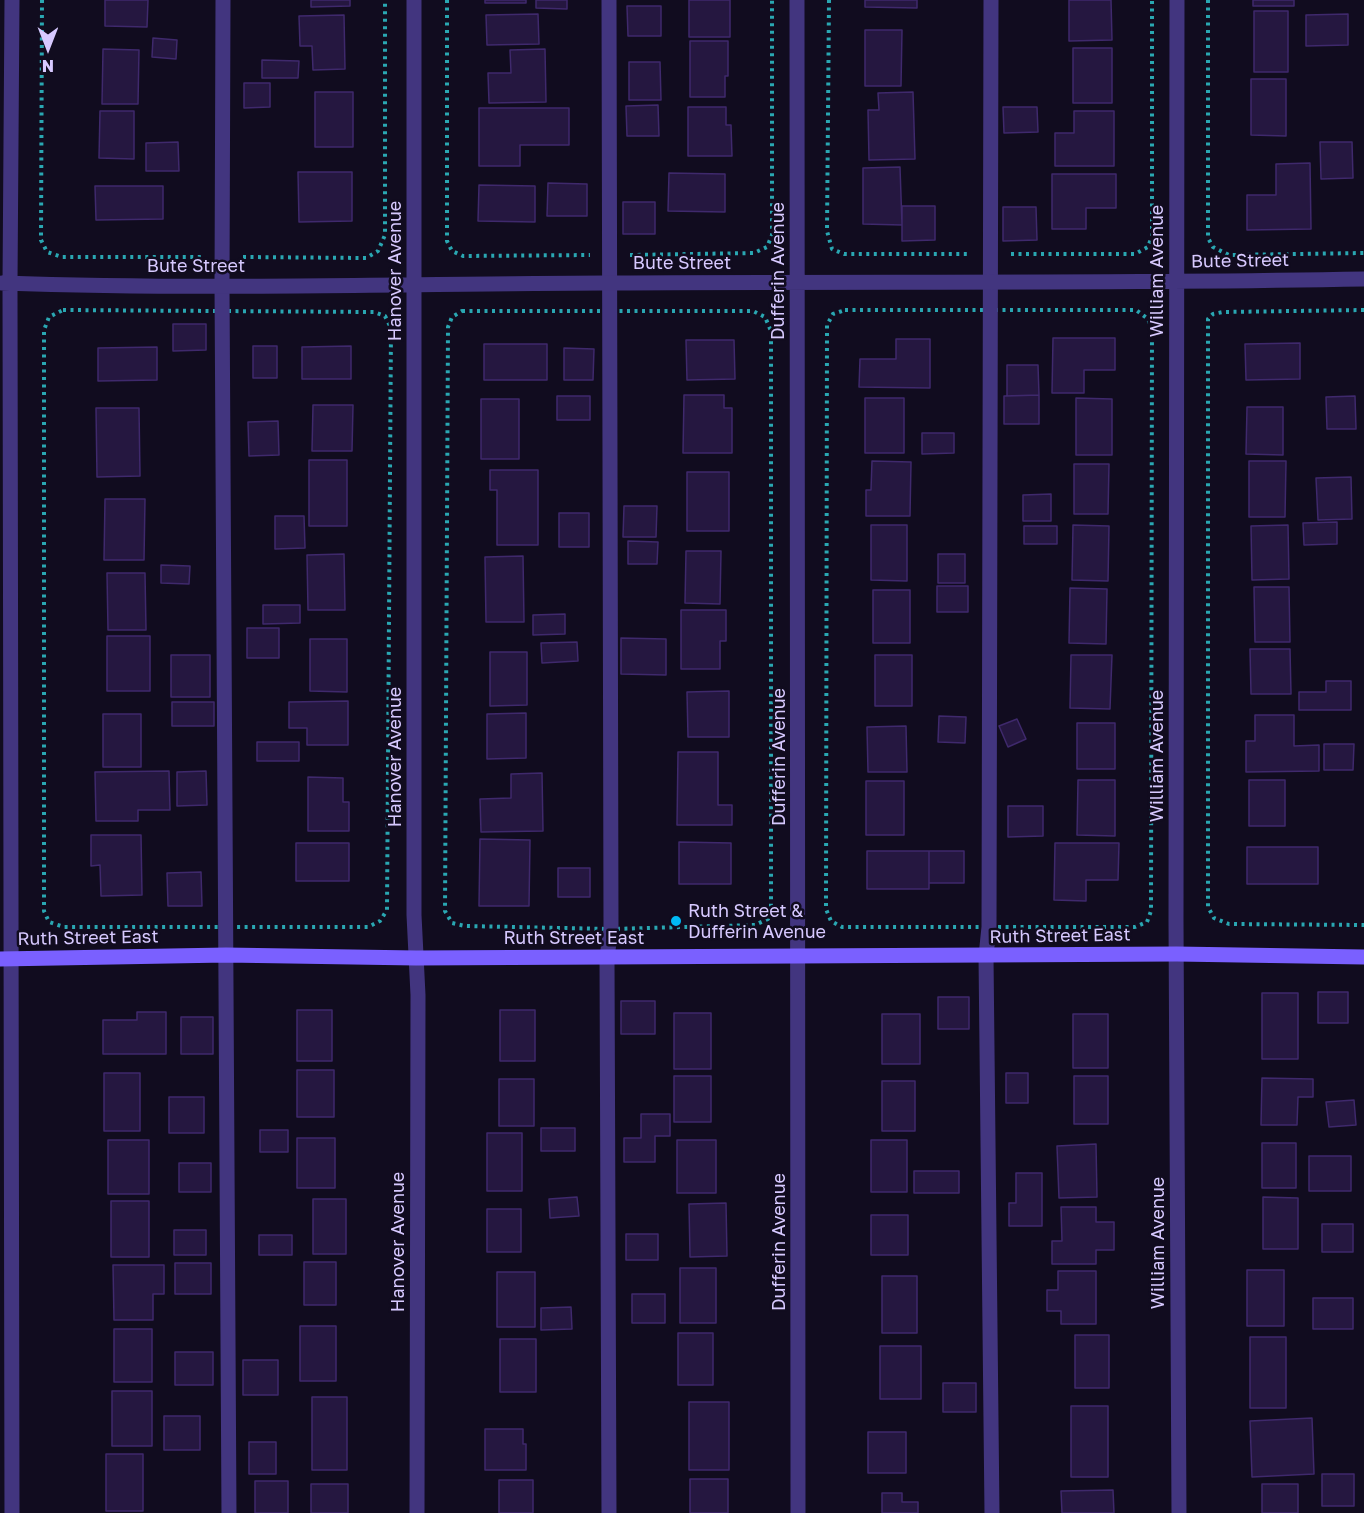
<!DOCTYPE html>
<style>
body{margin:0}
#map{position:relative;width:1364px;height:1513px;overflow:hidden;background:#110c1f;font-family:"Golos Text",sans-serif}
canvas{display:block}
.north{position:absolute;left:18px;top:18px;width:60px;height:60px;-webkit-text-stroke:4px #110c1f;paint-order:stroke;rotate:180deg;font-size:16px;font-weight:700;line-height:24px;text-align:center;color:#d7c9ff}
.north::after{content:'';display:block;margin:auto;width:21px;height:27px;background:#d7c9ff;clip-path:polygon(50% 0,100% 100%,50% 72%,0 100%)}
</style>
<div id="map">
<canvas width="1364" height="1513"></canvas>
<div class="north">N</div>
</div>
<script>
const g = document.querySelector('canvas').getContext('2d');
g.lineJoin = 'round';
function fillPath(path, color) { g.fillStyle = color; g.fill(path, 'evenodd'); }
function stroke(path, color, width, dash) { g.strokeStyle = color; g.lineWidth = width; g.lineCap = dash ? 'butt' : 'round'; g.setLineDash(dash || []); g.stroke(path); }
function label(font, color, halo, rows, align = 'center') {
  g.font = font + ' "Golos Text",sans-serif'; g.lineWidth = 5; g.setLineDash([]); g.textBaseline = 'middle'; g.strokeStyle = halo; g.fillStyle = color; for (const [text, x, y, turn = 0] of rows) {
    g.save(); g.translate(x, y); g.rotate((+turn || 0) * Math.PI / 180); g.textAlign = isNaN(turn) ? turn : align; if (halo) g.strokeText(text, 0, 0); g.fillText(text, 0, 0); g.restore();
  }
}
const building = new Path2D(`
 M105,0H148L147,27L105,26Z
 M311,0H350V6L311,7Z
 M485,0H526V3H485Z
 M536,0H567V9L536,8Z
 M689,0H730V37H689Z
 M865,0H917V8L865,7Z
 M1069,0H1111L1112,40L1069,41Z
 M1253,0H1294V6H1253Z
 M627,6H661V36H628Z
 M1254,11H1288V72H1254Z
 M538,14L539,44L487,45L486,15Z
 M1348,14V45L1306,46V15Z
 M344,15L345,69L313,70L312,46H300L299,16Z
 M865,30H902L901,86H865Z
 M153,38L177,40L176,59L152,57Z
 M690,41H728V76H725V97H690Z
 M1073,48H1112V103H1073Z
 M103,49L139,50L138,104H102Z
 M545,49L546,102L489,103L488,73H511L510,50Z
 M262,60L299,61L298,78H262Z
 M629,62H660L661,100H629Z
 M1251,79H1286V136L1251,135Z
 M244,83H270V107L244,108Z
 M315,92H353V147H315Z
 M913,92L915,159L869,160L868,110H879L878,93Z
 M658,105L659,136H627L626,106Z
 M688,107H726V125H731L732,156H688Z
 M1003,107H1037L1038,132L1004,133Z
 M479,108H569V145H520V166H479Z
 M100,111H134V159L99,158Z
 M1074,111H1114V166H1055V133H1074Z
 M178,142L179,171H146V143Z
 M1320,142H1352L1353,178L1321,179Z
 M1310,163L1311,229L1247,230V195H1276V164Z
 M900,167L902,225L863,224V168Z
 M298,172H352V221L299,222Z
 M669,173L725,174V212L668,211Z
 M1052,174H1116V208H1086V229H1052Z
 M548,183L587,184V216H547Z
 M479,185L535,186V222L478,221Z
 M95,186H163V219L96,220Z
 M623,202H655V234H623Z
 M902,206H935V240L902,241Z
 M1003,207H1036L1037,240L1003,241Z
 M173,324H206V350L173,351Z
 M1053,338H1115V370H1084V393H1052Z
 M896,339H930V388L859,387L860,359H896Z
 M686,340H734L735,379L687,380Z
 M1300,343V379L1246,380L1245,344Z
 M484,344H547V380H484Z
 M253,346H277V378H253Z
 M351,346V379H302V347Z
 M157,347V380L98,381V348Z
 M564,348L594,349L593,380H564Z
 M1007,365H1038L1039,395L1007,396Z
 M684,395H724V408H732V453H683Z
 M1039,395V424H1004V396Z
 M557,396H590V420H557Z
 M1355,396L1356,429H1327L1326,397Z
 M865,398H904V453H865Z
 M1076,398L1112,399V455H1076Z
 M481,399H519V459H481Z
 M313,405H353L352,451H312Z
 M1247,407H1283V455L1246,454Z
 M96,408H139L140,476L97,477Z
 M278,421L279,455L249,456L248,422Z
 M922,433H954V453L922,454Z
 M309,460H347V526H309Z
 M872,461L911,462L910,516H866V490H871Z
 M1249,461H1286L1285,517H1249Z
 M1074,464H1109L1108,514H1074Z
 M490,470H538V545H497V490H490Z
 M687,472H729V531H687Z
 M1351,477L1352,519L1318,520L1316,478Z
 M1051,494V521H1023V495Z
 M105,499H145L144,560H104Z
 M624,506H657L656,537H623Z
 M559,513H589V547H559Z
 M275,516H304L305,548L275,549Z
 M1337,522V544L1304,545L1303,523Z
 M871,525H907V581L871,580Z
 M1073,525L1109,526L1108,581L1072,580Z
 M1288,525L1289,579L1252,580L1251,526Z
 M1024,526H1057V544H1024Z
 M628,541L658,542L657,564H628Z
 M686,551H721L720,604L685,603Z
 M344,554L345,610H308L307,555Z
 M938,554H965V583H938Z
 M523,556L524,622H486L485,557Z
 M161,565L190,566L189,584L161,583Z
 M107,573H145L146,630H108Z
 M937,586H968V612H937Z
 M1254,587H1289L1290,642H1255Z
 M1070,588L1107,589L1106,644L1069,643Z
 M873,590H910V643H873Z
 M263,605H300V623L263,624Z
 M681,610H726V641H720V669H681Z
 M565,614V634L533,635V615Z
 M247,628H279V658H247Z
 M107,636H150V691H107Z
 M621,638L666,639V675L621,674Z
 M310,639H347V692L310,691Z
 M577,642L578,661L542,663L541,643Z
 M1250,649H1290L1291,694H1251Z
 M490,652H527V705L490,706Z
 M171,655H210V697H171Z
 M875,655H912V706H875Z
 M1071,655H1112L1110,709L1070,708Z
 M1326,681H1351V710H1299V692H1326Z
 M729,691V737H688L687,692Z
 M348,701V745H307V728H289V702Z
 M172,702H214V726H172Z
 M526,713V758L487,759V714Z
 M103,714H141V767H103Z
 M1255,715H1294V746L1319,745V771L1246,772V741H1255Z
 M939,716L966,717L965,743L938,742Z
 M1017,719L1026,739L1008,747L999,726Z
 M1077,723H1115V769H1077Z
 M906,726L907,772H868L867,727Z
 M257,742H299V761H257Z
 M1324,744H1354L1353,770H1324Z
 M678,752H718V805H732V825H677Z
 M169,771L170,810H138V821H96L95,772Z
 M206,771L207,805L177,806V772Z
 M542,773L543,831L481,832L480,799L511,798V774Z
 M308,777L343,778V802H349V831H308Z
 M1078,780H1115V836L1077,835Z
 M1249,780H1285V826H1249Z
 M866,781H904V835H866Z
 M1008,806H1043V836L1008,837Z
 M91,835H141L142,895L101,896L100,865L91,866Z
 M480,839L530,840L529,906H479Z
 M679,842L731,843V884H679Z
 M296,843H349V881H296Z
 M1055,843H1119L1118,880H1086V901L1054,900Z
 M1247,847H1318V884H1247Z
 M867,851H929V889H867Z
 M929,851H964V883H929Z
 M558,868H590V897H558Z
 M201,872L202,906H168L167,873Z
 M1318,992H1348V1023H1318Z
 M1262,993H1298V1059H1262Z
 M938,997H969V1029H938Z
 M621,1001H655V1034H621Z
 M297,1010H332V1061H297Z
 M500,1010H535V1061H500Z
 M137,1012H166V1054H103V1020H137Z
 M674,1013H711V1069H674Z
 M882,1014H920V1064H882Z
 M1073,1014H1108V1068H1073Z
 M181,1017H213V1054H181Z
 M297,1070H334V1117H297Z
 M104,1073H140V1131H104Z
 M1006,1073H1028V1103H1006Z
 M674,1076H711V1122H674Z
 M1074,1076H1108V1124H1074Z
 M1262,1078L1313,1079V1097H1298L1297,1125H1261Z
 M499,1079H534V1126H499Z
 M882,1081H915V1131H882Z
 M169,1097H204V1133H169Z
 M1354,1100L1356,1125L1329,1127L1326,1102Z
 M641,1114H670V1136H655V1162H624V1138H641Z
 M541,1128H575V1151H541Z
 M260,1130H288V1152H260Z
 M487,1133H522V1191H487Z
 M297,1138H335V1188H297Z
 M108,1140H149V1194H108Z
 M677,1140H716V1193H677Z
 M871,1140H907V1192H871Z
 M1262,1143H1296V1188H1262Z
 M1096,1144L1097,1197L1059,1198L1057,1146Z
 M1309,1156H1351V1191H1309Z
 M179,1163H211V1192H179Z
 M914,1171H959V1193H914Z
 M1016,1173H1042V1226H1009V1203H1016Z
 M577,1197L579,1216L550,1218L549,1199Z
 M1263,1197L1298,1198V1249H1263Z
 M313,1199H346V1254H313Z
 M111,1201H149V1257H111Z
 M726,1203L727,1256L690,1257L689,1204Z
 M1061,1207H1096V1222H1114V1250H1096V1264H1052V1241H1062Z
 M487,1209H521V1252H487Z
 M871,1215H908V1255H871Z
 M1322,1224H1353V1252H1322Z
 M174,1230H206V1255H174Z
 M626,1234H658V1260H626Z
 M259,1235H292V1255H259Z
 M304,1262H336V1305H304Z
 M175,1263H211V1294H175Z
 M113,1265H164V1294H153V1320H114Z
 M680,1268H716V1323H680Z
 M1247,1270H1284V1326H1247Z
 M1058,1271H1096V1324H1061V1311H1047V1290H1058Z
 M497,1272H535V1327H497Z
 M882,1276H917V1333H882Z
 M632,1294H665V1323H632Z
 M1313,1298H1353V1329H1313Z
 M571,1307L572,1329L541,1330V1308Z
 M300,1326H336V1381H300Z
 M114,1329H152V1382H114Z
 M678,1333H713V1385H678Z
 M1075,1335H1109V1388H1075Z
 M1250,1337H1286V1408H1250Z
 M500,1339H536V1392H500Z
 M880,1346H921V1399H880Z
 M175,1352H213V1385H175Z
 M243,1360H278V1395H243Z
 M943,1383H976V1412H943Z
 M112,1391H152V1446H112Z
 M312,1397H347V1470H312Z
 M689,1402H729V1470H689Z
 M1071,1406H1108V1477H1071Z
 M164,1416H200V1450H164Z
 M1312,1418L1314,1474L1252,1477L1250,1421Z
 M485,1429H523V1444H526V1470H485Z
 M868,1432H906V1473H868Z
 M249,1442H276V1474H249Z
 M106,1454H143V1511H106Z
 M1322,1474H1354V1506H1322Z
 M690,1479H728V1513H690Z
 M499,1480H533V1513H499Z
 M255,1481H288V1513H255Z
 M311,1484H348V1513H311Z
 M1262,1484H1298V1513H1262Z
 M1113,1490L1114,1513H1062L1061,1491Z
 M882,1493H902V1502H918V1513H882Z`);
const path = new Path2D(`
 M42,0L41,240L47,252L62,257H202
 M447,0V241L452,251L463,256L590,255
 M829,0L827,231L832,249L844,254H971
 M1208,0V238L1213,247L1229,255L1364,253
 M1011,254H1135L1148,247L1152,236V0
 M630,255L754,253L767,247L772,235V0
 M243,257L366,258L378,251L385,235V0
 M63,310L374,312L385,316L391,328L387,910L380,921L368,927H64L49,922L44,911V330L49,317Z
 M845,310H1136L1148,319L1152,328L1151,911L1147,922L1135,927H842L831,921L826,909L827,325L833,314Z
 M1364,310L1223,312L1213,314L1208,319V907L1214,918L1229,924L1364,925
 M462,311H753L765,317L771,331V908L768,919L755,925L611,929L465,926L452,923L445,911L448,327L452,317Z`);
const lane = new Path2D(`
 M223,0L222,285L229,1513
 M991,0L989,927L986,956L992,1513
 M609,1513L607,957L611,929L609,0`);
const street = new Path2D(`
 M12,0L10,284L12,1513
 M414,0V915L418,995L417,1513
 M797,0L798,1513
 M1177,0L1176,920L1179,1513
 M2,283C203,290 404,284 604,283C858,281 1111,284 1364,279`);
const secondary = new Path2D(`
 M0,959L226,955L416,958L1177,954L1364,957`);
const markers = [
 [676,921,6,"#00baf4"]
];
const streetNames = [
 ["Bute Street",1240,261,-1],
 ["Bute Street",682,263],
 ["Bute Street",196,266],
 ["Hanover Avenue",395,271,-90],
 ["Dufferin Avenue",778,271,-90],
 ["William Avenue",1157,271,-90],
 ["William Avenue",1157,756,-90],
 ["Hanover Avenue",395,757,-90],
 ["Dufferin Avenue",779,757,-90],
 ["Ruth Street East",1060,936,-1],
 ["Ruth Street East",88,938,-1],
 ["Ruth Street East",574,938],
 ["Hanover Avenue",398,1242,-90],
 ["Dufferin Avenue",779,1242,-90],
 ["William Avenue",1158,1243,-90]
];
const poiNames = [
 ["Ruth Street &",688,911],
 ["Dufferin Avenue",688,932]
];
fillPath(building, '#251740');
stroke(building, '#3f296c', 1.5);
stroke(path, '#2aa7b2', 4, [3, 4.5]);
stroke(lane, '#42357f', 15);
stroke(street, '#42357f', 15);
stroke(secondary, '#7a60ff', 15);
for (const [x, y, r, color] of markers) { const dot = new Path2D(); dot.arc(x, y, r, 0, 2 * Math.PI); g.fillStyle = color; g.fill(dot); stroke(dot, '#110c1f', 2); }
label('18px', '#d7c9ff', '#110c1f', streetNames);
label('18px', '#d7c9ff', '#110c1f', poiNames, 'left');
</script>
